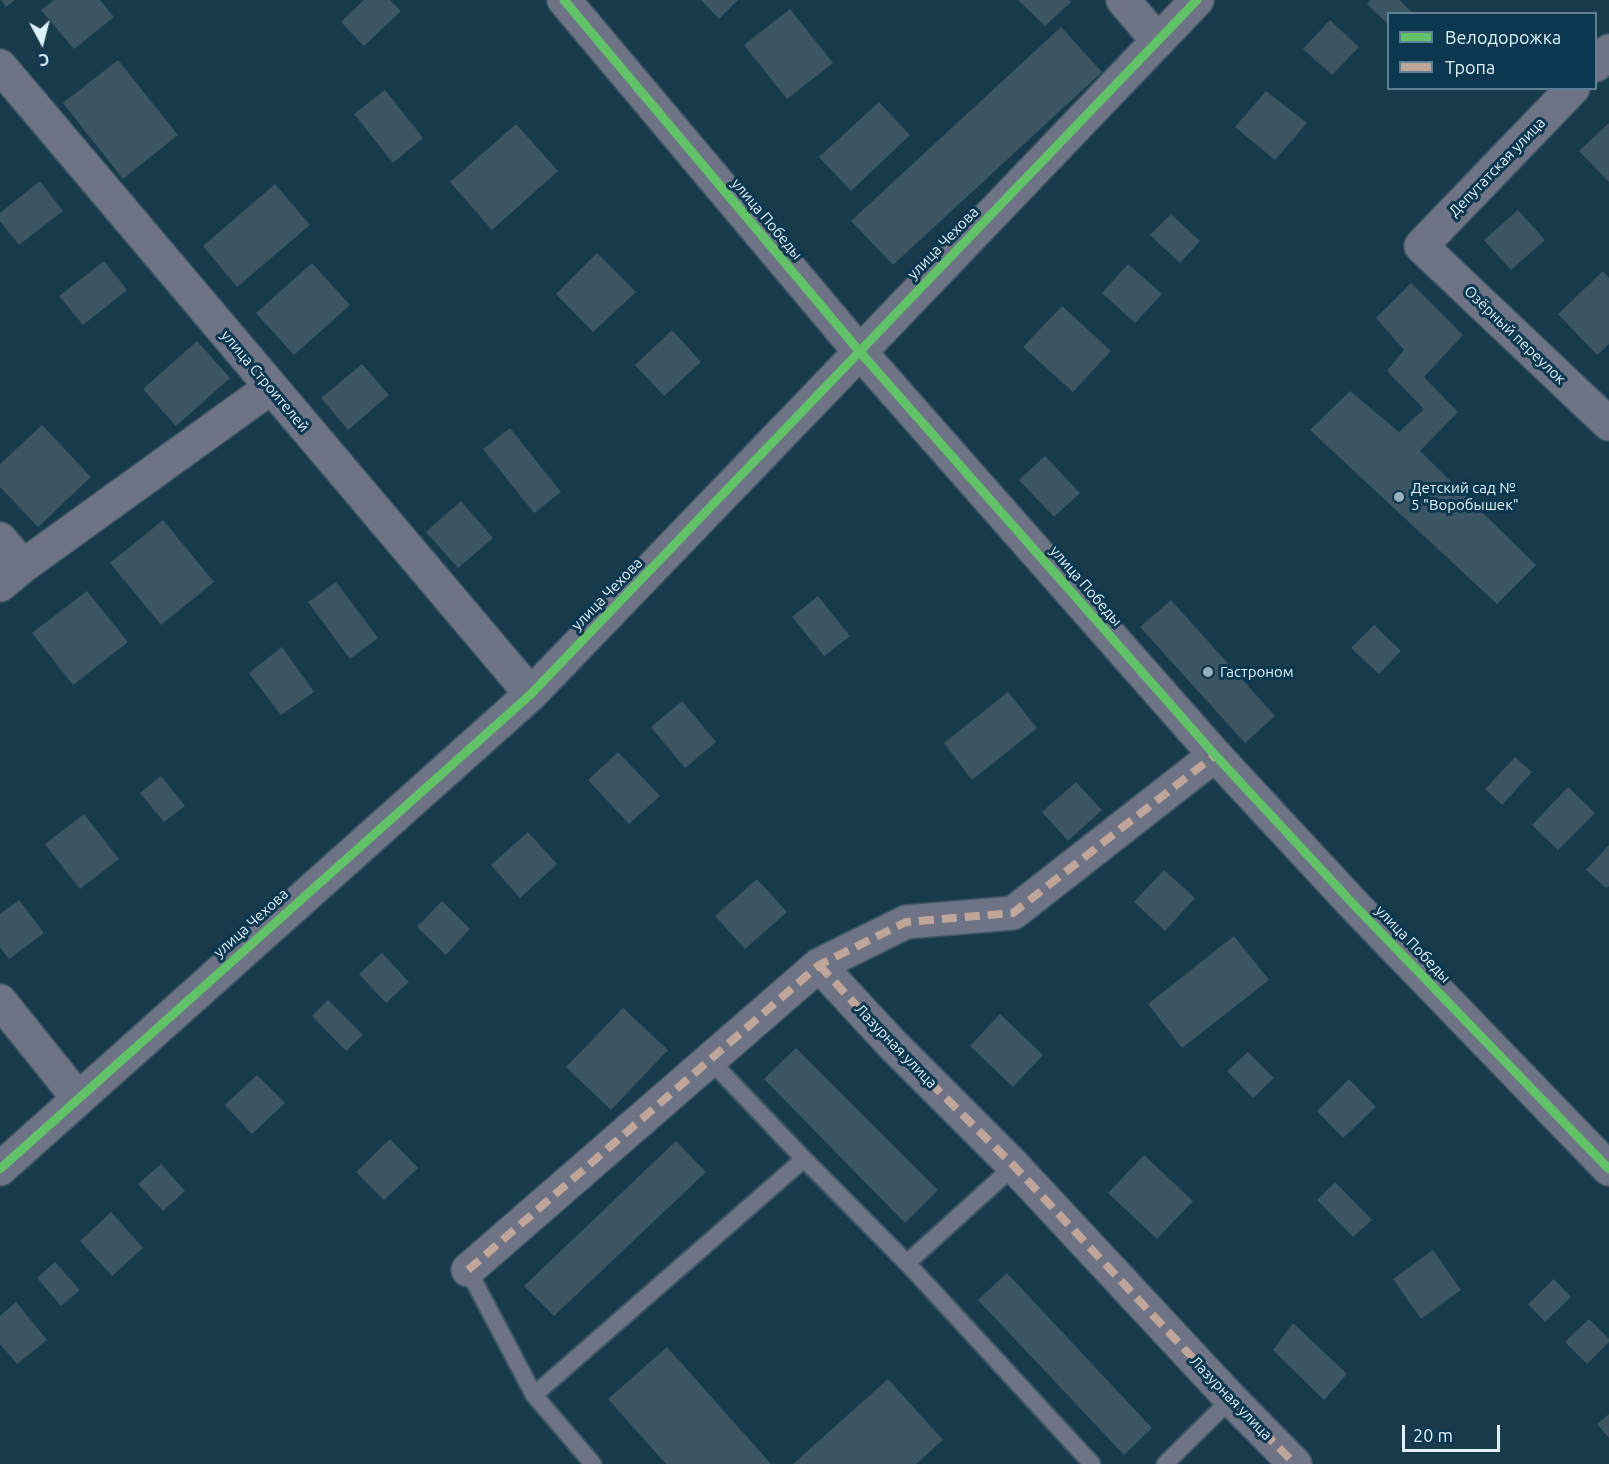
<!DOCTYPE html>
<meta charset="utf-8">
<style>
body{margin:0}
#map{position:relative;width:1609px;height:1464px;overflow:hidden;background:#183b4b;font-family:Ubuntu,sans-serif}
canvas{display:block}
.legend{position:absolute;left:1387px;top:12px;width:210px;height:78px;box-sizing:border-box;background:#0b374f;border:2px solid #608194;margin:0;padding:8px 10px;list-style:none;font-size:18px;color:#dff0fb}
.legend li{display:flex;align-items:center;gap:12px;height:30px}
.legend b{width:30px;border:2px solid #608194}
.north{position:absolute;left:12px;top:12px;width:60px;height:60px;-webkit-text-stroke:4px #0b374f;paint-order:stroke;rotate:173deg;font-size:16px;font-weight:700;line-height:24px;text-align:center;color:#dff0fb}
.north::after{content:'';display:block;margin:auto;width:21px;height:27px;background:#dff0fb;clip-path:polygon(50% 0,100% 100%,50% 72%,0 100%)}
.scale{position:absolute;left:1402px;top:1425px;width:98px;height:27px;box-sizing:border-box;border:3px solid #dff0fb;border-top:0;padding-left:8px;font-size:18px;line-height:21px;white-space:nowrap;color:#dff0fb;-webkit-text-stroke:4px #0b374f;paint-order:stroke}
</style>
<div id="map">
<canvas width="1609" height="1464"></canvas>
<ul class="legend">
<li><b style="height:8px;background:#61c268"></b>Велодорожка</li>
<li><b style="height:8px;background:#c0a59a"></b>Тропа</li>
</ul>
<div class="north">С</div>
<div class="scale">20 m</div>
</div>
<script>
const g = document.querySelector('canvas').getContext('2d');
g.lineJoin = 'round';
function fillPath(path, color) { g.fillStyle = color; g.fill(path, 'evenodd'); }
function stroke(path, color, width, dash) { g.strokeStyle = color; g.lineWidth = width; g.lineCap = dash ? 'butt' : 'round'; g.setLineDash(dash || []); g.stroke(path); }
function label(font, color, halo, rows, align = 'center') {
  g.font = font + ' Ubuntu,sans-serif'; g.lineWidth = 6; g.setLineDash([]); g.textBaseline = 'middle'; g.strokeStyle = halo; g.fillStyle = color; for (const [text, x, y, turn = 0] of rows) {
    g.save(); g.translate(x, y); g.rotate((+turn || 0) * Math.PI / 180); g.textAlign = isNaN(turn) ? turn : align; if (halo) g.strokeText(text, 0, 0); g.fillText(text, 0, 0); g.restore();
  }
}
const building = new Path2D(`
 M1,0H15L6,7Z
 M54,0H100L114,17L74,49L41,10Z
 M364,0H390L401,11L364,46L341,22Z
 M701,0H738L719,19Z
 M1018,0H1069L1071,2L1045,26Z
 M1370,0H1399L1414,14H1388V24L1367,4Z
 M790,9L833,63L787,99L744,45Z
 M1330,20L1359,47L1332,75L1303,49Z
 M1061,27L1102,72L893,265L851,221Z
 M118,60L178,135L123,179L63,103Z
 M385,90L423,138L393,163L354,114Z
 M1266,91L1307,123L1275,160L1235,127Z
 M879,102L910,135L851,191L819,157Z
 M1609,123V182L1579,151Z
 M516,124L558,171L492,230L450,182Z
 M40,181L63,211L19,245L0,221V213Z
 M275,184L310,225L237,287L203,246Z
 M1518,210L1545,240L1511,270L1484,240Z
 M1171,214L1200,241L1180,263L1150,235Z
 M597,253L636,292L593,332L556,294Z
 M104,261L127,290L83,325L59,296Z
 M312,263L350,305L294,355L256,313Z
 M1128,264L1162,294L1135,323L1102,293Z
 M1603,271L1609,278V344L1597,355L1558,314Z
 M1411,283L1463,335L1424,377L1458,412L1420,451L1536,565L1497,604L1310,430L1350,391L1399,432L1424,409L1387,371L1404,350L1376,318Z
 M1062,306L1111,351L1073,392L1023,347Z
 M672,330L701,362L664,396L635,365Z
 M197,341L230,378L176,426L143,389Z
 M362,364L389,395L348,430L321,398Z
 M42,425L91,477L38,527L0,487V464Z
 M510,428L561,492L534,513L483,449Z
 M1045,456L1080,493L1054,517L1019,480Z
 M461,501L493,538L458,568L426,532Z
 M163,520L214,582L161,625L110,563Z
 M336,582L378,638L350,659L308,602Z
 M87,591L128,642L73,685L32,633Z
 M818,596L850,636L824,656L792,617Z
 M1171,600L1275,716L1245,743L1140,627Z
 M1374,625L1401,651L1379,674L1351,648Z
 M282,647L314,692L281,715L249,673Z
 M1008,692L1037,728L972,780L944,743Z
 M682,701L716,742L685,768L651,727Z
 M618,752L660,796L629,824L588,780Z
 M1515,757L1532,772L1502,805L1485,789Z
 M161,776L185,806L164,822L140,793Z
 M1076,782L1102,810L1068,841L1042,812Z
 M1568,787L1595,813L1558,850L1532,825Z
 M84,814L119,859L80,889L45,844Z
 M528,832L557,864L520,898L491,865Z
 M1609,845V886L1606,888L1586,870Z
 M1164,870L1195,898L1165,931L1134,902Z
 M757,879L787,912L745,949L715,916Z
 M19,900L44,933L9,959L0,947V914Z
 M442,901L470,929L446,955L417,927Z
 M1234,936L1269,980L1182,1048L1148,1004Z
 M382,953L409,982L386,1003L359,974Z
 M328,1000L363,1035L346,1051L312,1016Z
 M623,1008L668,1050L611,1110L566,1067Z
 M1000,1014L1043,1055L1013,1087L970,1046Z
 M796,1048L938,1190L905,1223L764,1079Z
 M1248,1052L1274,1078L1253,1098L1227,1071Z
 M257,1075L285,1103L252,1134L225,1105Z
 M1349,1079L1376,1107L1343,1138L1317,1111Z
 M390,1139L418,1168L384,1200L356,1172Z
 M676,1141L706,1172L554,1316L524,1286Z
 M1144,1155L1193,1201L1157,1239L1108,1193Z
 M161,1164L185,1191L163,1211L138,1184Z
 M1335,1182L1372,1220L1353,1237L1317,1200Z
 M111,1212L143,1248L112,1276L80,1241Z
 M1433,1250L1461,1290L1421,1319L1393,1279Z
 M55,1262L80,1290L61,1306L37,1278Z
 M1007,1273L1152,1428L1124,1455L978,1300Z
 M1554,1279L1571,1297L1545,1322L1528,1304Z
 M16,1302L47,1340L17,1364L0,1344V1316Z
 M1589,1319L1609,1339V1342L1587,1364L1565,1342Z
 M1293,1323L1347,1374L1324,1400L1273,1350Z
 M667,1347L771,1464H666L608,1399Z
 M888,1379L943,1440L916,1464H793Z
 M1609,1414V1438L1597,1424Z`);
const service = new Path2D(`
 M709,1059L804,1159L907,1263L1092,1464
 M907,1263L1014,1166
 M468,1270L534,1395L593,1464
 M534,1395L804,1159
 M1165,1464L1231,1399`);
const minor = new Path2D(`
 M1123,0L1158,41
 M1596,65L1609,51
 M0,66L531,694
 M1573,88L1421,246L1609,424
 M0,539L23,566
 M0,585L23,566L270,388
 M819,965L891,1043L1014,1166L1231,1399L1295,1464
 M0,1001L78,1098
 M0,1169L531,694L860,352
 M468,1270L819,965L906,922L1013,913L1215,755`);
const tertiary = new Path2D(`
 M564,0L860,352L1215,755L1355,906L1609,1169
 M860,352L1197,0`);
const quiet = new Path2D(`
 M819,965L891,1043L1014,1166L1231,1399L1295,1464
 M468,1270L819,965L906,922L1013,913L1215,755`);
const cycleway = new Path2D(`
 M564,0L860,352L1215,755L1355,906L1609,1169
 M0,1169L531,694L1197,0`);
const markers = [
 [1399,497,6,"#99b1bd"],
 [1208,672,6,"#99b1bd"]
];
const streetNames = [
 ["Депутатская улица",1497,167,-46],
 ["улица Победы",767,219,50],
 ["улица Чехова",943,243,-46],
 ["Озёрный переулок",1515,335,44],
 ["улица Строителей",265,381,50],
 ["улица Победы",1086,586,49],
 ["улица Чехова",607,594,-46],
 ["улица Чехова",251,923,-42],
 ["улица Победы",1413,944,46],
 ["Лазурная улица",896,1046,46],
 ["Лазурная улица",1231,1398,46]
];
const poiNames = [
 ["Детский сад №",1411,488],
 ["5 \"Воробышек\"",1411,505],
 ["Гастроном",1220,672]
];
fillPath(building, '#3b5562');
stroke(service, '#3c5663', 20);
stroke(minor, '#3c5663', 36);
stroke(tertiary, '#3c5663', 36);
stroke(service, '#6e7486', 16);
stroke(minor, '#6e7486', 33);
stroke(tertiary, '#6e7486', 33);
stroke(quiet, '#c0a59a', 8, [15, 8]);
stroke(cycleway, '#61c268', 9);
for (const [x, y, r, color] of markers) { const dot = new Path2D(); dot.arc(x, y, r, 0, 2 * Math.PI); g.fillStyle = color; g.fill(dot); stroke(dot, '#0b374f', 2); }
label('15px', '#dff0fb', '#0b374f', streetNames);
label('15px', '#dff0fb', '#0b374f', poiNames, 'left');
</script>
